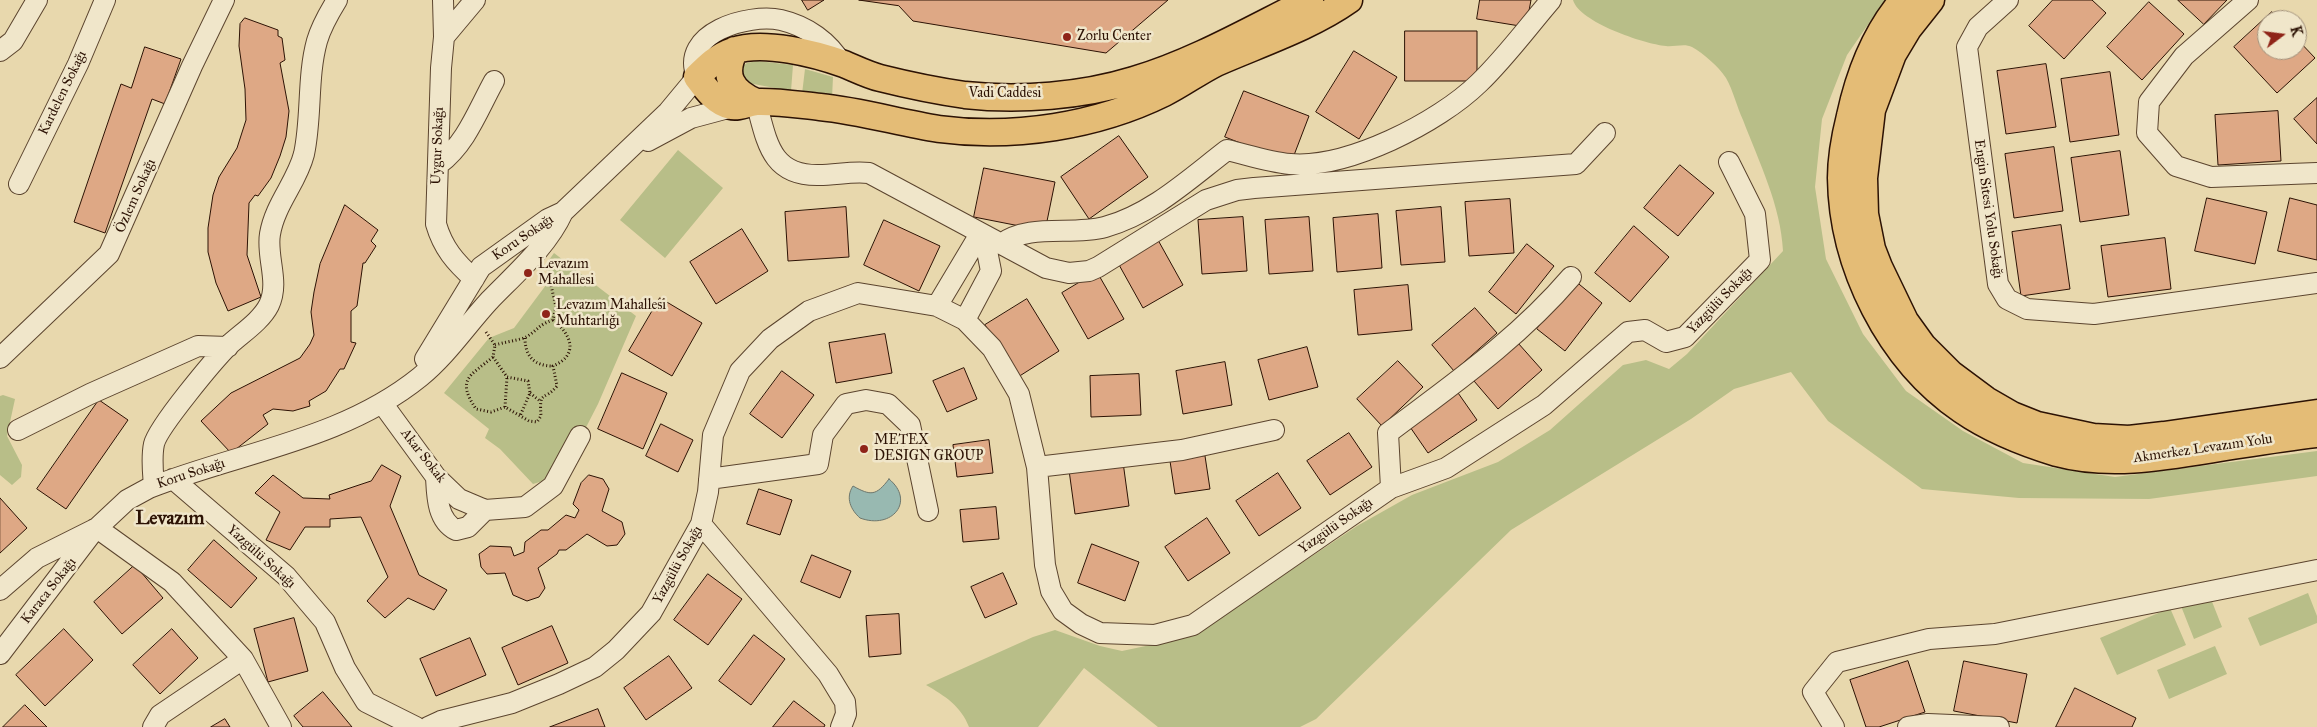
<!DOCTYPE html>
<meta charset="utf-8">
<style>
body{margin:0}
#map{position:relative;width:2317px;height:727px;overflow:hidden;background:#e8d8ad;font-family:"IM FELL Great Primer",serif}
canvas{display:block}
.north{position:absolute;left:2257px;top:10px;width:50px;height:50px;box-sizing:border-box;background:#f0e6ca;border:1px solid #a2917b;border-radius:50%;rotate:75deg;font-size:14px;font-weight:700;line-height:20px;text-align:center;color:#2c1204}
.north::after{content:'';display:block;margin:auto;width:18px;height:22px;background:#8f2418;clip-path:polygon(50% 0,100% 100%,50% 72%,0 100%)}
</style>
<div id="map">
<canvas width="2317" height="727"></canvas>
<div class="north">K</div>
</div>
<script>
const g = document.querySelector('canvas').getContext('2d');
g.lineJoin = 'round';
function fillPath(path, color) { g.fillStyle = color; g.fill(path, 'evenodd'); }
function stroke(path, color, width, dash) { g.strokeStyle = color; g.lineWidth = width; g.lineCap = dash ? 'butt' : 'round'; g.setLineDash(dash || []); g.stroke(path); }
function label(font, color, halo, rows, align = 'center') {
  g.font = font + ' "IM FELL Great Primer",serif'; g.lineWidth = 5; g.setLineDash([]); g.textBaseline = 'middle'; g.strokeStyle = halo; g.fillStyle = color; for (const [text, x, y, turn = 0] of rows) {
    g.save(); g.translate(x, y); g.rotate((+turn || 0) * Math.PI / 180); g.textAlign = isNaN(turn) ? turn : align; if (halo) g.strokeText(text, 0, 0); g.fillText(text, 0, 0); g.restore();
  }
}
const green = new Path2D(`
 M1573,0H1885L1847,55L1822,119L1815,187L1826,259L1863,334L1906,391L1963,431L2023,463L2115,477L2317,451V476L2149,499L2019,498L1922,489L1828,421L1791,372L1734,389L1691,419L1511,530L1316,719L1300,727H1158L1084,668L1038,727H969C961,706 945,696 926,685L1033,637L1055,630L1100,646L1122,651L1193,636L1357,526L1412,495L1498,462L1550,430L1623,365L1646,360L1669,369L1687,354L1783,251C1781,206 1759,162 1743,120C1737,107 1733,90 1726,78C1718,66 1704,54 1692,47C1685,43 1674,47 1666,46C1644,44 1579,22 1573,0Z
 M757,61L793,65L791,91L743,82L740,68L747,63Z
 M805,69L833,77L832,98L802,94Z
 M678,150L723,188L665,258L620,220Z
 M554,253L636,316L598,404L578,443L553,478L533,484L500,449L485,438L489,429L444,393L489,338L514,328L546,285L549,260Z
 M3,395L15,399L7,436L22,465L21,477L12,485L0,475V396Z
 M2308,593L2317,616V623L2260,646L2248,618Z
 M2209,594L2222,627L2194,639L2181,606Z
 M2170,608L2186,645L2117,675L2100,638Z
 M2215,646L2227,674L2169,699L2157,670Z`);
const water = new Path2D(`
 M889,479C916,501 892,530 860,518C851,510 845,498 853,486C871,496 876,496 889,479Z`);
const building = new Path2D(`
 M802,0H824L808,10Z
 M859,0H1168L1106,53L913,21L899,6Z
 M1480,0H1531L1526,27L1477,19Z
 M2053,0H2092L2106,13L2064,59L2029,26Z
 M2178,0H2227L2204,24Z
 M2149,2L2184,34L2142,80L2107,47Z
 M2272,12L2279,20H2267V50H2297V39L2315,58L2277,93L2234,47Z
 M245,18L278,30V36L282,38L285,60L280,63L289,111L286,137L280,156L271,178L258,196L255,195L249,203L247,255L261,297L228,311L216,283L208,252V228L213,195L219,177L237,148L246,120L245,89L239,46L240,24Z
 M1405,31H1477V81H1405Z
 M145,47L181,59L165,104L152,99L105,233L74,222L121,84L131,88Z
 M1354,51L1397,77L1359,139L1316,112Z
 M2046,64L2056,127L2006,134L1997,71Z
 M2110,72L2119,135L2070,142L2061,79Z
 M1244,91L1309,116L1291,163L1225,137Z
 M2317,98V144L2294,119Z
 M2278,111L2281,161L2218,165L2215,115Z
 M1119,136L1148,177L1089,219L1061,177Z
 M2054,147L2063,211L2014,218L2005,154Z
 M2120,151L2129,215L2080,222L2071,158Z
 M1680,165L1714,193L1678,236L1644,208Z
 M984,168L1055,182L1045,231L974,217Z
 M2207,198L2267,212L2255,264L2195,251Z
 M2290,198L2317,205V260L2278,251Z
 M1510,199L1514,253L1469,256L1465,202Z
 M345,205L378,230L371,241L376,246L365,263H363L357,306L351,311V342L356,343L344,369H340L326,391L309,401L310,406L293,411L273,409L263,415L268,424L231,453L201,421L231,393L300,358L310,344L314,335L311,312L314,292L320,264Z
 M846,207L849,257L788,261L785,212Z
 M1441,207L1445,262L1401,265L1396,211Z
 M1378,214L1382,268L1337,272L1333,218Z
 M1243,217L1247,271L1202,274L1198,220Z
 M1309,217L1313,271L1269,274L1265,220Z
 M884,220L940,246L919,291L864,265Z
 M2061,225L2070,289L2021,296L2012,232Z
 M1634,226L1669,257L1630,302L1595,273Z
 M742,229L768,271L716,304L690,262Z
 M2165,238L2171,289L2108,297L2101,246Z
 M1158,240L1183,285L1143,308L1118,263Z
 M1527,244L1554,266L1516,314L1489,292Z
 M1097,272L1124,319L1088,339L1062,293Z
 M1574,280L1602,303L1565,351L1537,329Z
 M1408,285L1412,330L1358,335L1354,290Z
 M660,298L702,323L672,376L629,351Z
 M1027,299L1059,351L1018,377L985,325Z
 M1475,308L1497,333L1454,371L1432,345Z
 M885,334L892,373L836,383L829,343Z
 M1518,343L1542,370L1498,409L1474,381Z
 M1307,347L1318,387L1269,400L1258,360Z
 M1398,361L1423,387L1382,426L1357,399Z
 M1225,362L1232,405L1183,414L1176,371Z
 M964,368L977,399L947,412L933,381Z
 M782,371L814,395L782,438L750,414Z
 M622,373L667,393L643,449L598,429Z
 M1139,374L1141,415L1091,417L1090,376Z
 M1456,390L1477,420L1428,453L1408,424Z
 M99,400L128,420L66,509L37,489Z
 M661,424L693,440L678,472L646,456Z
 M1349,433L1372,467L1330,495L1307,461Z
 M989,440L993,473L957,477L953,445Z
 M1205,456L1210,489L1175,494L1170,461Z
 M1123,462L1129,506L1075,514L1069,470Z
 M382,465L401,476L390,506L419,575L447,590L434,610L408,598L385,618L367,601L388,577L361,517L330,519V527H305L290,550L266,540L280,512L255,493L273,475L303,498L330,499L329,495L371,481Z
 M1278,473L1301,508L1259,536L1236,501Z
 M589,475L603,479L609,489L602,511L622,522L625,534L617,545L607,546L587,534L566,550H559L557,554L538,568L545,588L539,597L527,601L513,595L505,573L487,574L481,567L479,554L490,546L511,547L514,556L524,552L525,542L541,530H548L566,515L575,518L579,510L573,504L581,483Z
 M759,489L792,500L780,535L747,524Z
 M0,498L27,528L0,553Z
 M996,507L999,539L963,542L960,510Z
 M1207,518L1230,553L1188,581L1165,547Z
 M214,540L257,578L231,608L188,570Z
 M1092,544L1139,562L1125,601L1078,583Z
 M812,555L851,571L840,598L801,582Z
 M135,565L163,598L122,634L94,602Z
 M1003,573L1017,604L985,618L971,587Z
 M708,574L742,599L708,645L674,620Z
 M899,614L901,654L869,657L866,616Z
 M294,618L308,671L268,682L254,629Z
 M552,626L568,663L518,685L502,648Z
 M64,629L93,660L45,706L16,675Z
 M172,629L198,658L160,694L133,665Z
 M754,635L785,659L751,705L719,681Z
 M470,638L486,675L436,696L420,659Z
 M669,656L692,688L646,720L624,688Z
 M1908,661L1925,712L1879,727H1866L1850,680Z
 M1964,661L2027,674L2017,723L1954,711Z
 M2075,688L2136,718L2132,727H2056Z
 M323,692L352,727H303L294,716Z
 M794,701L825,725L824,727H773Z
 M25,705L47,727H3Z
 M598,709L605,727H550Z
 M225,719L230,727H211Z`);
const path = new Path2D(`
 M486,332L495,345L493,357C470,376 456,379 476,409L491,412L505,407L529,421L537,422L541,416C539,389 544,402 557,386L553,366C579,355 572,335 553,320L556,307L547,268
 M525,338C525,356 534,366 553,366
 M495,345C501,343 524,339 526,337C538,330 538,325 553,320
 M493,357L507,377L528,381L530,393L520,416
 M530,393L540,401
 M505,407L507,377`);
const minor = new Path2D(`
 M443,0L444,37L441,68L436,224C443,248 455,262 474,279
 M2008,0L1978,27L1967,47L1998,284L2007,299L2027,309L2094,314L2317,283
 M2248,0L2184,56L2149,102L2147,133L2176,166L2211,177L2317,173
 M444,37L475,0
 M0,51L13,41L37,0
 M756,102C767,141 770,176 819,175C836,175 852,171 869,173L1046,268L1069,273L1089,271L1098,267L1206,200L1237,190L1254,188L1576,164L1605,133
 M648,141L691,118L732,107
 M439,164C466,144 478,110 494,81
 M19,184L78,64L105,0
 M1001,244C1030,223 1071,236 1105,227C1152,214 1189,179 1227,150C1248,155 1269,162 1290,164C1347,169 1438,123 1479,83C1505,58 1527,28 1551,0
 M937,306L980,234
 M965,320L991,271L987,251L980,234
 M0,358L109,254L192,66L224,0
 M425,359L481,267L548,219L563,212L668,112L697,77C679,33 748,13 781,20C807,26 829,42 842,64
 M382,403L436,477L459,499L485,510L525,507L553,486L580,436
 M18,430L90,394L198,346L228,347
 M1037,467L1182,450L1274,430
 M436,477C437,496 437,520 456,530L468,527L485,510
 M173,479L286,576L325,622L345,668L366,702L416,727
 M709,479L818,464L823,435L846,404L866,400L888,404L910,425L928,511
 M154,486C153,472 151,458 154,444C158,427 214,360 229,345C242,333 261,321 269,305C280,282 266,257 270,234C275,204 297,182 304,154C312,117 307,77 317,41C321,27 329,13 337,0
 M1391,488L1388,433C1453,384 1518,339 1571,277
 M701,524L828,674L845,702L846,714L841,727
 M97,528L172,582L243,659L281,727
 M0,590L37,558L97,528L127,500L149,488C240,452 342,440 420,377C447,355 466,326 489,301C515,274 547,247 563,212
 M0,654L95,529
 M153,727L160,715L243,659
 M428,727L441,721L512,703L559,684L595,667L616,650L651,613L701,524L708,492L713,435L740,371L770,339L809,311L858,293L937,306L965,320L992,348L1019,394L1037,467L1045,565L1051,591L1063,611L1081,624L1100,633L1155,635L1193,625L1391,488L1446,468L1544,405L1628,332L1645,330L1666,342L1685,337L1760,260L1755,214L1729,162
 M1834,727L1813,692L1837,662L1929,639L1995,634L2317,570
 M1908,727L1928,724L1999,727`);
const major = new Path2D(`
 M1310,0C1253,28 1195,62 1134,80C1082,96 1020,101 965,95C937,91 908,85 880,78C868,75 856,69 844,64C816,54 763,40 733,51C718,56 708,66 697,77C706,89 716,103 731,106C738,108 748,103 756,102C777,101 800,105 820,107C861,111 900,123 939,129C1014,139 1097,126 1164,93C1182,84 1198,72 1216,63C1259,44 1311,27 1349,0
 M1903,0C1875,33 1859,74 1850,116C1845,136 1841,157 1841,178C1842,266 1889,360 1962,410C1991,430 2024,443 2057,453C2116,469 2179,454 2239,445C2265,441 2291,437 2317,434
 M1931,0L1908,29L1893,54L1872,110L1864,178L1865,214L1872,249L1879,267L1905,321L1923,346L1951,374L1986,400L2012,415L2037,425L2093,437L2129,439L2164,435L2317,413
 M735,50C722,75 731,91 756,102`);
const markers = [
 [1067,37,5,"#8f2418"],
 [528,273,5,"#8f2418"],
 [546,314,5,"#8f2418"],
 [864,449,5,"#8f2418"]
];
const poiNames = [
 ["Zorlu Center",1077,37],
 ["Levazım",538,265],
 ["Mahallesi",538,281],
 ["Levazım Mahallesi",556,306],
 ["Muhtarlığı",556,322],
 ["METEX",874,441],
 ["DESIGN GROUP",874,457]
];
const streetNames = [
 ["Kardelen Sokağı",63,93,-64],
 ["Vadi Caddesi",1005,94],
 ["Uygur Sokağı",438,146,-88],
 ["Özlem Sokağı",136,196,-66],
 ["Engin Sitesi Yolu Sokağı",1988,209,82],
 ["Koru Sokağı",523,238,-34],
 ["Yazgülü Sokağı",1720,301,-46],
 ["Akmerkez Levazım Yolu",2203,449,-8],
 ["Akar Sokak",423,456,52],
 ["Koru Sokağı",191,474,-18],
 ["Yazgülü Sokağı",1336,526,-35],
 ["Yazgülü Sokağı",261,557,42],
 ["Yazgülü Sokağı",678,565,-61],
 ["Karaca Sokağı",49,591,-52]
];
const districtNames = [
 ["Levazım",170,519]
];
fillPath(green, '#b8be88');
fillPath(water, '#98b9b1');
stroke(water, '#6d766c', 1);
fillPath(building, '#dea885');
stroke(building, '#2c1204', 1);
stroke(minor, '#5b442e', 22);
stroke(major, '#2c1204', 29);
stroke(path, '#2c1204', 3, [1, 2.5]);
stroke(minor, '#f0e6ca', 20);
stroke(major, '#e4bc76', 26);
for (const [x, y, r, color] of markers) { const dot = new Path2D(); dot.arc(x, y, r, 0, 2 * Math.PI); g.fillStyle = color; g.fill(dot); stroke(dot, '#f0e6ca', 2); }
label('14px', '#2c1204', '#f0e6ca', poiNames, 'left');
label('14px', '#2c1204', '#f0e6ca', streetNames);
label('bold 19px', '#2c1204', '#f0e6ca', districtNames);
</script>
